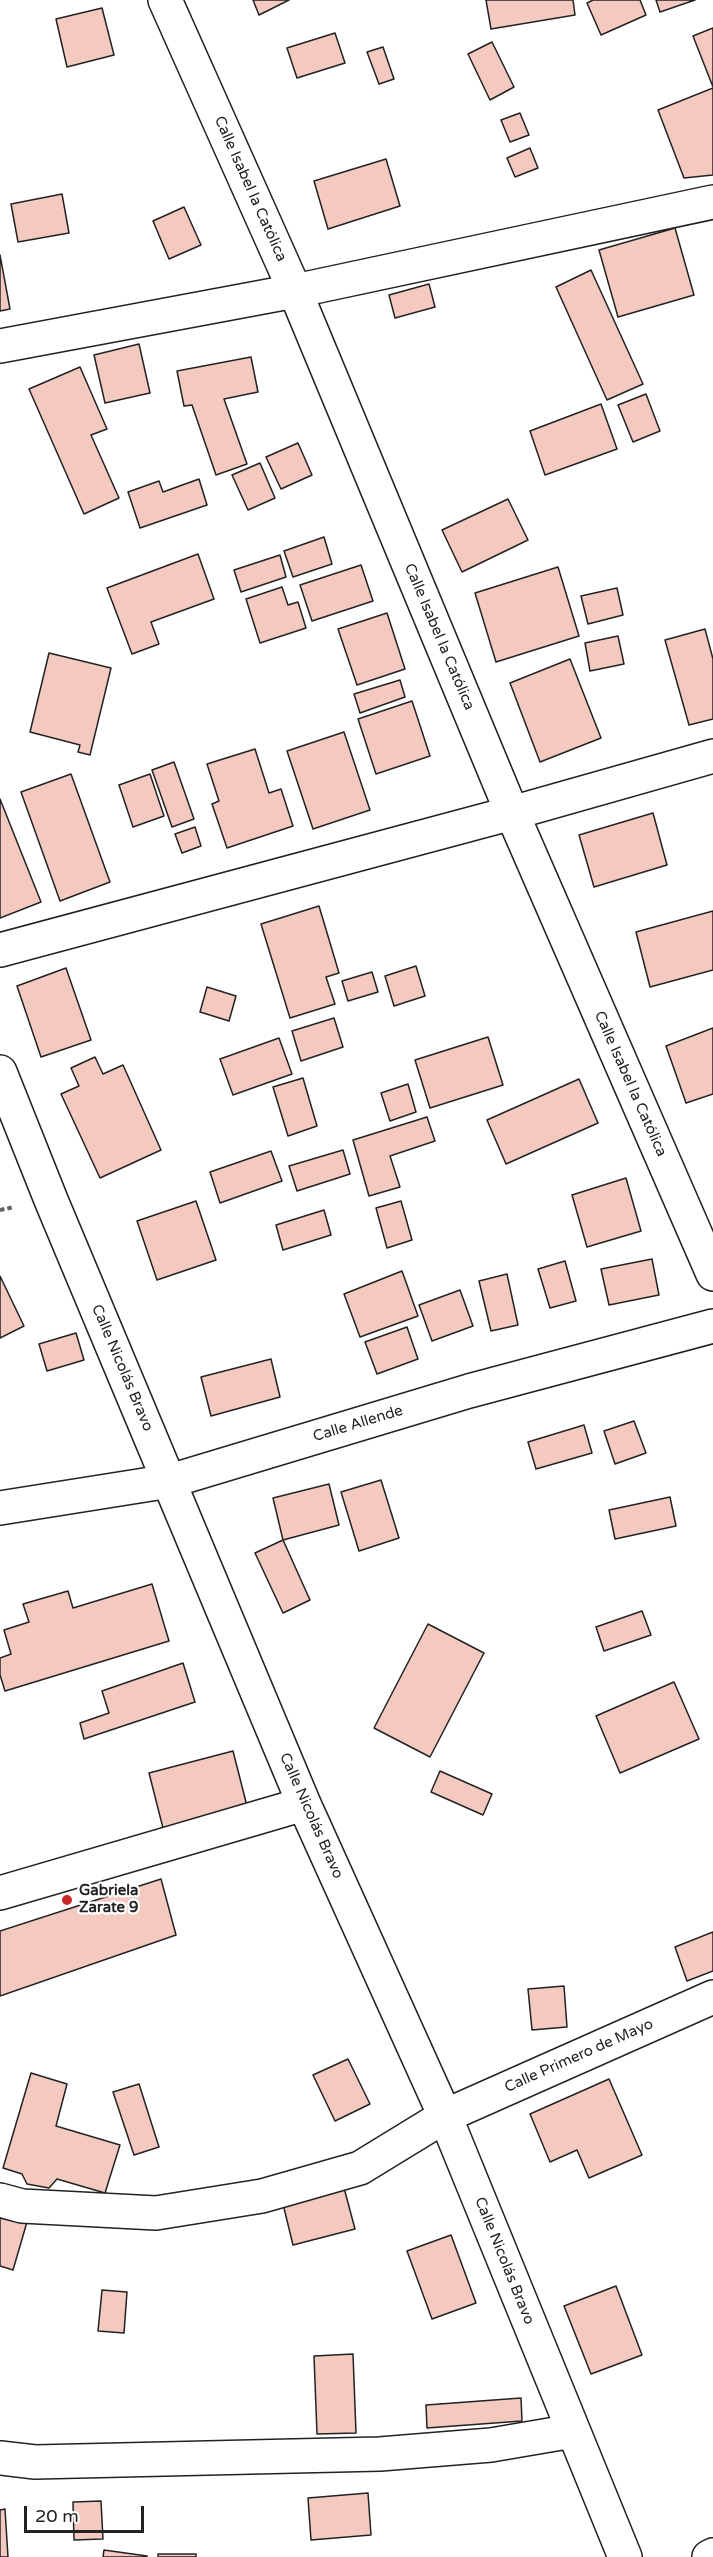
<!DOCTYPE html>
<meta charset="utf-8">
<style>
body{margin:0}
#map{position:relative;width:713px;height:2557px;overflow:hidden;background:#fff;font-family:"Varela Round",sans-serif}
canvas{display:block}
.scale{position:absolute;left:24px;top:2506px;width:120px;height:27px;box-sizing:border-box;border:3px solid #222;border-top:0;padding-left:8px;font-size:18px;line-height:21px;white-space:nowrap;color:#222;-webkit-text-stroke:4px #fff;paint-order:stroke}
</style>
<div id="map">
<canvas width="713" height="2557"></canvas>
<div class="scale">20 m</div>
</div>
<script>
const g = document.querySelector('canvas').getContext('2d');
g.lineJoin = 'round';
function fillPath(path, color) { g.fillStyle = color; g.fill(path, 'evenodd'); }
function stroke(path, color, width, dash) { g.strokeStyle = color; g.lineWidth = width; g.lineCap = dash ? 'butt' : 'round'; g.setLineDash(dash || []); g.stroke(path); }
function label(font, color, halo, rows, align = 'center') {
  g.font = font + ' "Varela Round",sans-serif'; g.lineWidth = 4.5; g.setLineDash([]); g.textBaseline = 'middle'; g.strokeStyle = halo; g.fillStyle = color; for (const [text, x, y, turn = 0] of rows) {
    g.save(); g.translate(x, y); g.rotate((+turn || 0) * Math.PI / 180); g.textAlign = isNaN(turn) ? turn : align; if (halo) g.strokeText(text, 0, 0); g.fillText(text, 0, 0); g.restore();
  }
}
const building = new Path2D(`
 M253,0H289L259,15Z
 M486,0H573L575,15L491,29Z
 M593,0H640L646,15L601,35L587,3Z
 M656,0H695L660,12Z
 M102,8L114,55L67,67L56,19Z
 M713,28V87L693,36Z
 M335,33L345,63L297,78L287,48Z
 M492,42L514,87L490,100L468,54Z
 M383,47L394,79L379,84L367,52Z
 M713,88V175L684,178L658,110Z
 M520,113L529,135L510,142L501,120Z
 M530,148L538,168L515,177L507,158Z
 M386,159L400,206L328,229L314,181Z
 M62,194L69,233L18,242L11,204Z
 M184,207L201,245L169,259L153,221Z
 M675,228L694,295L618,317L599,250Z
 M0,255L10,309L0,311Z
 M591,270L643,384L607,400L556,287Z
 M429,284L435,307L395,318L389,295Z
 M139,344L150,393L105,403L94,355Z
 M251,357L258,392L224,399L247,464L216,475L192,405L184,406L177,371Z
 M80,367L107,429L91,435L119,498L84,514L29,389Z
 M646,394L660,431L633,442L618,405Z
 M601,404L617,449L545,475L530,431Z
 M298,443L312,475L281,489L266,457Z
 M260,463L275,498L248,510L232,475Z
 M199,479L207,505L140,528L128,492L159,481L163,492Z
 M508,499L528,540L462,572L442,530Z
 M324,537L332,564L293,577L284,551Z
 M198,554L214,599L151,622L159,644L132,654L107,588Z
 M280,555L286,577L241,592L234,570Z
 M361,565L373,601L312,621L300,585Z
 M558,567L579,636L496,662L475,593Z
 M282,587L288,605L298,602L306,628L260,643L246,599Z
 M617,588L623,615L588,624L581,596Z
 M387,613L405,669L357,685L338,629Z
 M705,629L713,659V719L689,725L665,640Z
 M618,636L624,664L590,671L585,643Z
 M49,653L111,668L90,755L78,752L80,745L30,732Z
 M570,659L601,738L540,762L510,683Z
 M400,680L405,697L360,713L354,694Z
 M412,701L430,756L376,774L358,719Z
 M344,732L370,810L313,829L287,751Z
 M255,749L269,793L281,789L293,826L227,848L212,804L219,801L207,764Z
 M174,762L194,819L172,827L152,770Z
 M71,774L110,882L60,901L21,792Z
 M150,774L164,816L133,827L119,785Z
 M0,799L41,902L0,918Z
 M653,813L667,865L594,887L579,835Z
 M195,827L201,846L182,853L175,834Z
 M319,906L339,973L326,977L335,1004L290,1018L261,924Z
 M713,911V970L650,987L636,932Z
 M416,966L425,996L394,1006L385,976Z
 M66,968L91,1040L41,1057L17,986Z
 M372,972L378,992L348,1001L342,981Z
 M207,987L236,996L229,1021L200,1012Z
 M334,1018L343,1047L301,1061L292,1031Z
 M713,1028V1094L686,1103L666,1046Z
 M488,1037L503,1085L430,1108L415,1060Z
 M279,1038L292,1074L233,1095L220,1059Z
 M95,1057L103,1074L123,1065L161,1150L100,1178L61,1094L79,1086L71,1068Z
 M303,1078L317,1126L288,1136L273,1087Z
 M579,1079L598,1123L506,1164L487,1120Z
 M408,1084L416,1112L390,1121L381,1093Z
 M427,1117L435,1141L390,1156L400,1187L369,1196L353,1140Z
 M343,1150L350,1174L297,1191L289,1166Z
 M271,1151L282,1181L220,1203L210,1172Z
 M626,1178L641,1231L587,1247L572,1195Z
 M196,1201L216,1260L157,1280L137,1221Z
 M401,1201L412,1240L387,1248L376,1208Z
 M324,1210L331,1235L283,1250L276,1225Z
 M652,1259L659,1295L609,1305L601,1269Z
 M565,1261L576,1301L550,1308L538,1269Z
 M402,1271L418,1316L360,1337L344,1294Z
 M507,1274L518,1325L491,1331L479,1281Z
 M0,1276L24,1326L0,1338Z
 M460,1290L473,1326L432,1341L419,1305Z
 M407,1327L418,1359L377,1374L365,1342Z
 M76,1333L84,1360L47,1371L39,1344Z
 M271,1359L280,1397L211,1416L201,1377Z
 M634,1421L646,1453L615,1464L604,1431Z
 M584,1425L592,1453L536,1469L528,1442Z
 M381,1480L399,1538L359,1551L341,1492Z
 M329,1484L339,1525L283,1540L273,1498Z
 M670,1497L676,1526L615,1539L609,1510Z
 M283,1540L310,1600L283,1613L255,1553Z
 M152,1584L169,1641L5,1691L0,1675V1658L11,1654L4,1630L29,1622L23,1604L68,1591L73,1608Z
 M642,1611L651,1635L604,1651L596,1627Z
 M428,1624L484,1653L430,1757L374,1728Z
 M183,1663L195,1702L84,1739L80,1723L109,1713L102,1691Z
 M674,1682L699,1739L620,1773L596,1716Z
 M233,1751L248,1810L164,1832L149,1773Z
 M440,1771L492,1794L483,1815L431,1792Z
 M161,1879L176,1935L0,1996V1931Z
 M713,1932V1971L687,1981L675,1947Z
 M564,1986L567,2027L532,2030L528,1989Z
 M348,2059L370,2104L335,2121L313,2075Z
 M31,2073L67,2084L56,2126L120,2145L105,2193L57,2179L49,2188L27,2184L22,2174L3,2168Z
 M609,2079L642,2155L589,2178L577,2150L550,2162L530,2114Z
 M139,2084L159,2147L134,2155L113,2092Z
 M343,2184L355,2229L293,2245L282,2200Z
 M0,2213L27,2222L13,2270L0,2266Z
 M451,2235L476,2303L432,2319L407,2251Z
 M616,2286L642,2355L591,2374L564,2306Z
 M102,2290L127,2292L124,2333L98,2331Z
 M353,2354L356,2433L317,2434L314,2356Z
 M521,2398L522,2421L427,2428L426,2405Z
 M368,2493L371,2535L311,2540L308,2498Z
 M101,2501L103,2539L74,2540L73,2502Z
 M5,2509L8,2557H0V2510Z
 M104,2550L147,2556V2557H103Z
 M158,2554H196V2557H158Z`);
const path = new Path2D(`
 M0,1210L14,1207`);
const street = new Path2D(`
 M165,0L295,291L512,813L713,1274
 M0,346L295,291L713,202
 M0,950L512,813L713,756
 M0,1072L51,1200L304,1804L445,2116L625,2557
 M0,1508L170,1481L469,1391L713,1326
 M0,1893L304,1804
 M0,2200L22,2206L156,2213L262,2196L360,2168L445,2116L713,1997
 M0,2458L35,2462L380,2454L491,2445L573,2431
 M709,2557L713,2555`);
const markers = [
 [67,1900,6,"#c62828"]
];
const streetNames = [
 ["Calle Isabel la Católica",250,189,66],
 ["Calle Isabel la Católica",439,637,67],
 ["Calle Isabel la Católica",630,1084,66],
 ["Calle Nicolás Bravo",122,1368,67],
 ["Calle Allende",358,1424,-17],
 ["Calle Nicolás Bravo",311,1816,66],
 ["Calle Primero de Mayo",579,2056,-24],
 ["Calle Nicolás Bravo",504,2261,68]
];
const poiNames = [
 ["Gabriela",79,1891],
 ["Zarate 9",79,1908]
];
fillPath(building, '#f3c9c0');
stroke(building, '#222', 1.5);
stroke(street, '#222', 36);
stroke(path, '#646464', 4, [4.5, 3]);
stroke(street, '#fff', 33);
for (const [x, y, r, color] of markers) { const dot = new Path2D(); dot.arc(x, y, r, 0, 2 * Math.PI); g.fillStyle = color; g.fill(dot); stroke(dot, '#fff', 2); }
label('15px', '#222', '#fff', streetNames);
label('bold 15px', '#222', '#fff', poiNames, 'left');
</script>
